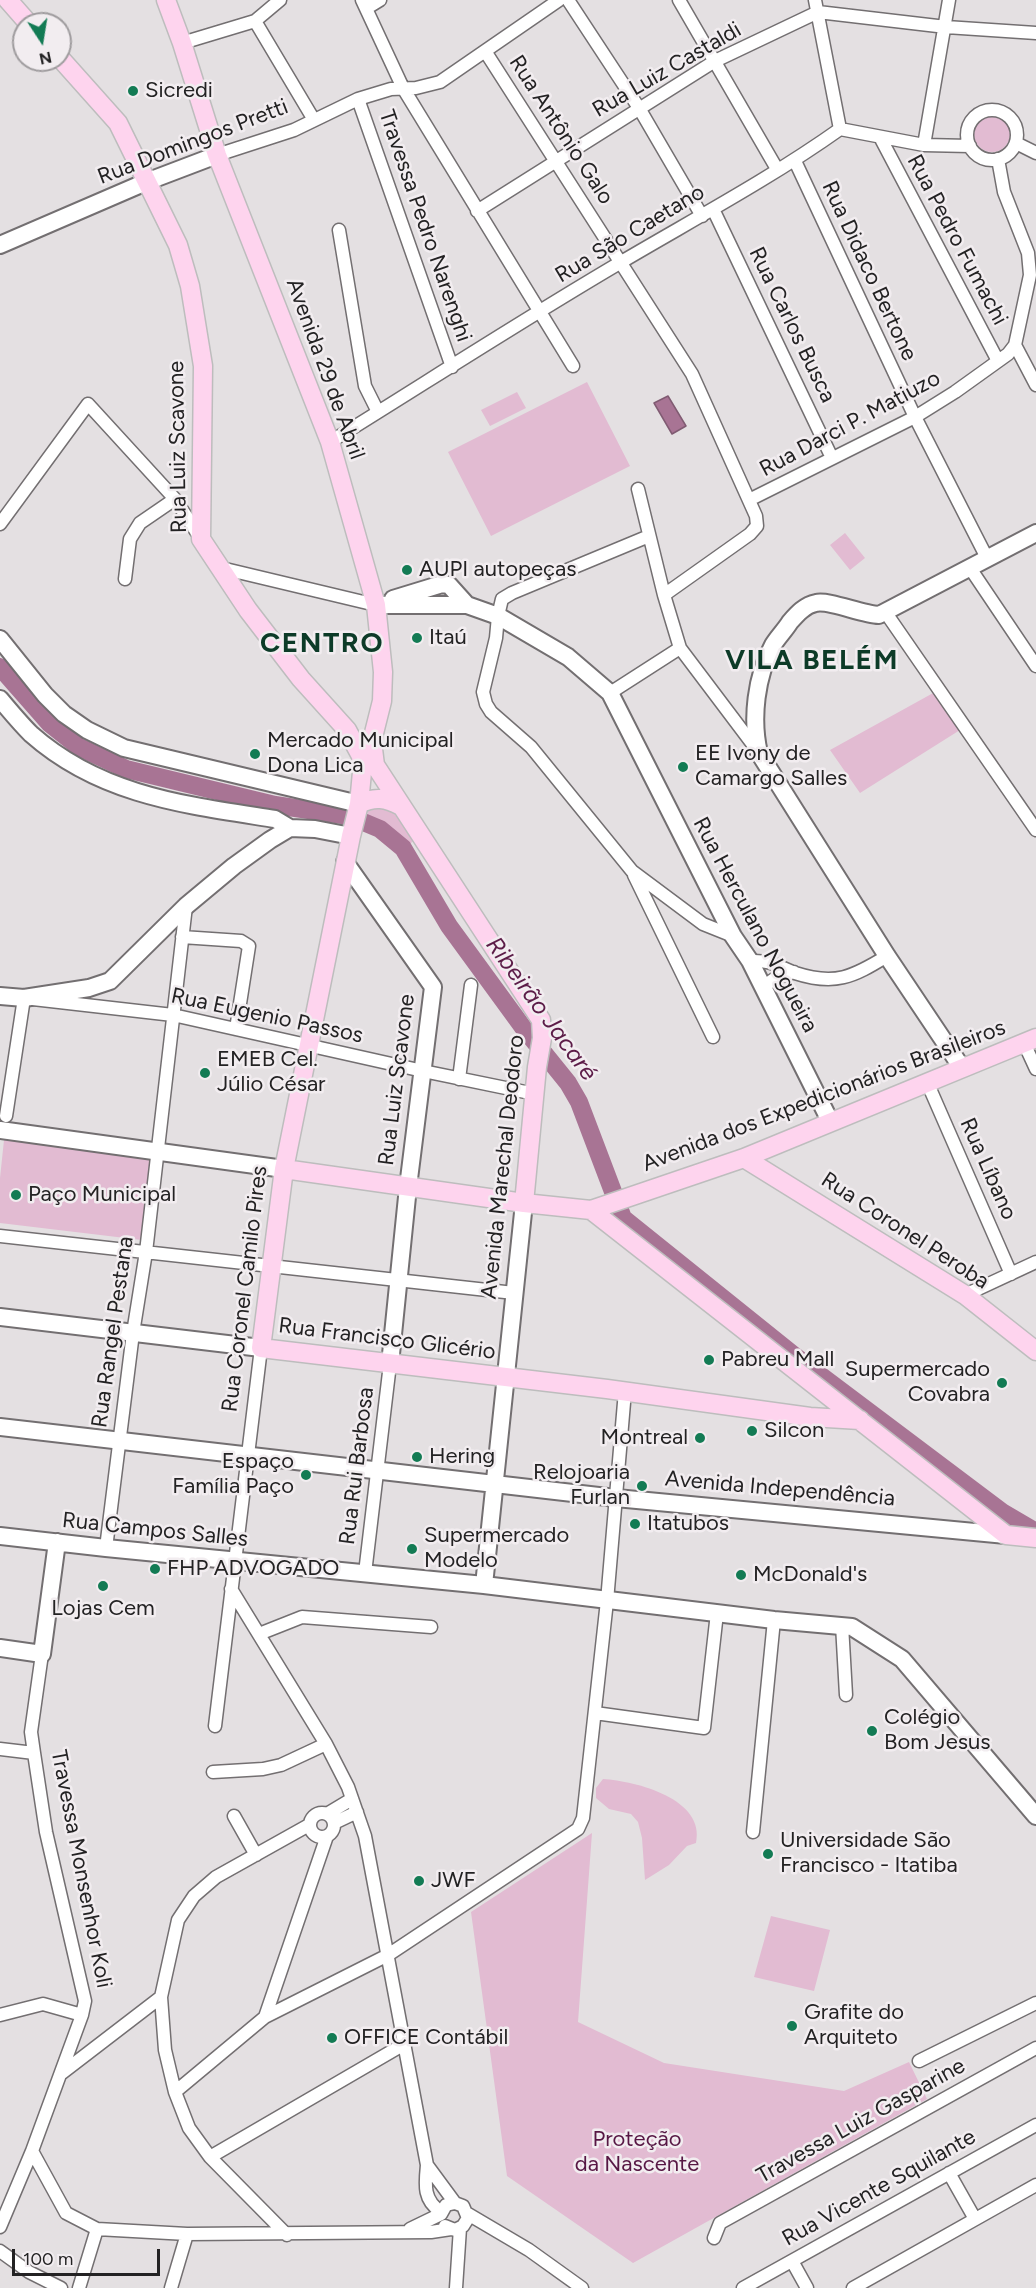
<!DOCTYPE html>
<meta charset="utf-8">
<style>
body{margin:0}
#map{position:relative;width:1036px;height:2288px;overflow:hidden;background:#e4e0e2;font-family:Figtree,sans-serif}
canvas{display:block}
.north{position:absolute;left:12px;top:12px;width:60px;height:60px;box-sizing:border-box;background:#f2edf0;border:2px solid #9f9c9e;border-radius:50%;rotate:168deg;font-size:16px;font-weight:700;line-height:24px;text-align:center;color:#232223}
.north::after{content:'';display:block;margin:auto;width:21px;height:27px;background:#137b54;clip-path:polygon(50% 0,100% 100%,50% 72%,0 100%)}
.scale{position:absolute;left:12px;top:2249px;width:148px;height:27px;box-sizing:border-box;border:3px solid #232223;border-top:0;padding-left:8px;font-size:18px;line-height:21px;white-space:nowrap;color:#232223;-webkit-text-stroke:4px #f2edf0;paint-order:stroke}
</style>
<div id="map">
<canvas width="1036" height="2288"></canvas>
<div class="north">N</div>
<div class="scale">100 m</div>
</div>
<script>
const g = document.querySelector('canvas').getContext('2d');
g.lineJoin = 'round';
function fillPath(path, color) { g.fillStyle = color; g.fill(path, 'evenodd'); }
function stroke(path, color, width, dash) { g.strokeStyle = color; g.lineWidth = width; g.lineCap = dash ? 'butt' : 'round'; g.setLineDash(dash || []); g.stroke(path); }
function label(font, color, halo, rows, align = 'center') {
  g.font = font + ' Figtree,sans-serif'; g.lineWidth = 5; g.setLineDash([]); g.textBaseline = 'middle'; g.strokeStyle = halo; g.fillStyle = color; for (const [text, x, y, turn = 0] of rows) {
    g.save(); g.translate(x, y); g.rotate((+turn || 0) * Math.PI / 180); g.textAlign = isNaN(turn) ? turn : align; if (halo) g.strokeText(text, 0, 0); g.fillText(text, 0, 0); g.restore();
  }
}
const green = new Path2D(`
 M974 134a18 18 0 1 1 36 0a18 18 0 1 1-36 0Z
 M587,382L630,466L491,536L448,452Z
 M517,392L526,408L490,426L481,410Z
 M845,533L865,558L850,570L830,545Z
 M935,692L960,730L860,793L830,750Z
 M368,807L390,808L414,840L409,845L384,825L367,819Z
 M4,1140L152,1157L142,1240L0,1223V1178Z
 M603,1779C636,1781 706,1799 696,1843L687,1846L669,1865L645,1880L642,1838L638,1822L631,1814L609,1809L596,1798V1788Z
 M592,1833L578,2022L664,2063L844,2091L909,2062L927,2099L633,2263L507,2176L471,1912Z
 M771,1916L830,1930L814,1991L754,1977Z`);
const water = new Path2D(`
 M668,396L686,426L672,434L654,403Z`);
const river = new Path2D(`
 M0,667L50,724L79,747L126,769L275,805L349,816L380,829L403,848L449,926L522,1026L568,1083L579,1102L623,1218L796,1357L1002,1512L1036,1532`);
const street = new Path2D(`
 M362,0L403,88L573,366
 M568,0L639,108L702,216
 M679,0L777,169
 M815,0L840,129
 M367,8L380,0
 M255,21L314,120
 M182,43L255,21L280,0
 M485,51L692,374L756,516L757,526L750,534L664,595
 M358,99L452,367
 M967 135a25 25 0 1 1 50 0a25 25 0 1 1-50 0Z
 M880,137L998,361
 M1016,143L1036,153
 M924,145L949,0
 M217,155L294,130L358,99L391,89L416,88L440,82L559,0
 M795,161L915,417L987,558
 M713,209L832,458
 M477,211L715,61L818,12L946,27L1036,33
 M339,230L365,386L378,412
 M1015,345L1036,385
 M330,442C427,382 524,319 623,261C696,218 771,178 840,129L924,145L970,146
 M638,489L664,595L680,648L757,750
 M749,500L915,417L955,392L1008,354L1015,345L1030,275L1028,253L1004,192L998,159
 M0,524L88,404L175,499L201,539
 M649,536L512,593L502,599L498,616L496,638L483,692L486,704L491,712L531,747L632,871L703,924L733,936
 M221,568L376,605
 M970,568L1036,666
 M125,579L130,539L140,523L175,499
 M886,613L1036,830
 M610,693L680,648
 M634,875L713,1037
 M182,937L241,941L249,946L236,1029
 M750,961C771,960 777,966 795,973C835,986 853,977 887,956
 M763,987L777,977L794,972
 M1024,1043L1036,1069
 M459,1079L471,985
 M927,1082L1011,1274
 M6,1116L24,998L173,1015L423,1071L535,1094
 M0,1236L514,1293
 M965,1295L1036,1262
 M106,1548L133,1333L146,1252L186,906
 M365,1573L390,1364
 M231,1589L326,1744L348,1787L365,1836L427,2165C425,2185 423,2200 441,2212
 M842,1625L846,1695
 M259,1634L302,1617L431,1627
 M595,1713L704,1728L717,1613
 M215,1726L261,1348
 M0,1749L34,1753
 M213,1772L263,1769L281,1765L326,1744
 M310 1825a12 12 0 1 1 24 0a12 12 0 1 1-24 0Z
 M327,1814L352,1799
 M234,1816L256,1855
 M334,1823L357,1812
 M753,1832L774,1620
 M0,2015L43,2004L82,2015
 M265,2017L327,1836
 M919,2061L1036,2003
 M62,2073L161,1997
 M175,2092L265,2017L388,1955L578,1829L583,1818L607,1601L625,1391
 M32,2151L66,2213L97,2229L187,2234L431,2232L451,2229
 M210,2157L406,2043
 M427,2165L455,2203
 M949,2173L975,2219
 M468,2214L529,2250L582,2288
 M0,2227L32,2151L82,2015L85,2001L46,1832L34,1753L31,1732L42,1654
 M410,2229L441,2214L446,2205L455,2203L463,2206L468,2218L463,2226L455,2230L445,2226
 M287,2235L210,2157L189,2128L175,2092L165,2050L161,1997L178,1920L194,1896L216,1877L309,1825
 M714,2238L720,2223L1036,2048
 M0,2251L29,2272L61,2288
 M792,2261L807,2288
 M79,2288L97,2229
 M171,2288L187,2234
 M456,2288L460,2228
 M743,2288L1036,2125
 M853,2288L1036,2185`);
const secondary = new Path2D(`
 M0,245L146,182L217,155
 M393,599L442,584L449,585L467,605
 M376,605H467L498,616L568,657L610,693L733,936L750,961L830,1121
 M0,639L45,695L64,714L87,730L124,748L359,804
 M0,699C10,711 20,723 31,734C101,796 186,805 275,819L290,828
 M345,862L433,987L408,1187L390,1364
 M0,996L24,998L89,988L110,981L186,906L234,866L270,840L290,828L315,829L351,836
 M962,1068L887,956L759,753C751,719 756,676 773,645C778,637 785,630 790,622C797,614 805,605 816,603C829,600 861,614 879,615L1036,533
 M0,1130L284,1169
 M0,1317L261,1348
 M0,1427L616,1498L1006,1535
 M0,1536L106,1548L484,1585L774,1620L852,1627L902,1659L1036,1816
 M484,1585L524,1203
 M0,1648L42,1654L57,1542`);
const primary = new Path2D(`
 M8,0L29,24
 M166,0L182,43L217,155L330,442L376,605L383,672L382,701L372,741L375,765L541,1020L542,1038L537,1067L524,1203
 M60,58L118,123L178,245L190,286L203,366L201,539L248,610L301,679L347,730L361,756L362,772L359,804L351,836L284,1169L261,1348L607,1389L810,1417L860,1420
 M359,804C375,796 386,798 401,806
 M744,1158L965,1295L1036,1351
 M284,1169L524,1203L591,1210L744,1158L1036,1038
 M591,1210L1006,1535L1036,1538`);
const markers = [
 [133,91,6,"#137b54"],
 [407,570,6,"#137b54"],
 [417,638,6,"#137b54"],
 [255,754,6,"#137b54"],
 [683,767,6,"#137b54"],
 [205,1073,6,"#137b54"],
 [16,1195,6,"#137b54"],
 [709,1360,6,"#137b54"],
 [1002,1383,6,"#137b54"],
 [752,1431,6,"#137b54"],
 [700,1438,6,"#137b54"],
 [417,1457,6,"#137b54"],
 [306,1475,6,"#137b54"],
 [642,1486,6,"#137b54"],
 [635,1524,6,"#137b54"],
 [412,1549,6,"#137b54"],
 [155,1569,6,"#137b54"],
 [741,1575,6,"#137b54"],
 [103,1586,6,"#137b54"],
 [872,1731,6,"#137b54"],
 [768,1854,6,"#137b54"],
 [419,1881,6,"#137b54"],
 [792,2026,6,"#137b54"],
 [332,2038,6,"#137b54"]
];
const streetNames = [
 ["Rua Luiz Castaldi",667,70,-30],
 ["Rua Antônio Galo",561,130,57],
 ["Rua Domingos Pretti",193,142,-21],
 ["Travessa Pedro Narenghi",425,226,71],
 ["Rua São Caetano",630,234,-31],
 ["Rua Pedro Fumachi",957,240,62],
 ["Rua Didaco Bertone",869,271,65],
 ["Rua Carlos Busca",792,325,64],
 ["Avenida 29 de Abril",325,369,70],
 ["Rua Darci P. Matiuzo",850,424,-28],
 ["Rua Luiz Scavone",178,447,-91],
 ["Rua Herculano Nogueira",755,925,62],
 ["Rua Eugenio Passos",267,1016,12],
 ["Rua Luiz Scavone",397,1080,-83],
 ["Avenida dos Expedicionários Brasileiros",824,1096,-21],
 ["Avenida Marechal Deodoro",503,1167,-84],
 ["Rua Líbano",988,1169,66],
 ["Rua Coronel Peroba",905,1231,33],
 ["Rua Coronel Camilo Pires",245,1289,-83],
 ["Rua Rangel Pestana",113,1332,-82],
 ["Rua Francisco Glicério",387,1339,7],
 ["Rua Rui Barbosa",357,1466,-83],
 ["Avenida Independência",780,1489,5],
 ["Rua Campos Salles",155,1530,6],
 ["Travessa Monsenhor Koli",81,1869,79],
 ["Travessa Luiz Gasparine",861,2121,-29],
 ["Rua Vicente Squilante",879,2188,-29]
];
const poiNames = [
 ["Sicredi",145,91],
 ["AUPI autopeças",419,570],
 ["Itaú",429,638],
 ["Mercado Municipal",267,741],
 ["Dona Lica",267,766],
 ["EE Ivony de",695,754],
 ["Camargo Salles",695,779],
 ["EMEB Cel.",217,1060],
 ["Júlio César",217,1085],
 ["Paço Municipal",28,1195],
 ["Pabreu Mall",721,1360],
 ["Supermercado",990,1370,"right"],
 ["Covabra",990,1395,"right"],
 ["Silcon",764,1431],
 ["Montreal",688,1438,"right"],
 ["Hering",429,1457],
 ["Espaço",294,1462,"right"],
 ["Família Paço",294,1487,"right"],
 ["Relojoaria",630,1473,"right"],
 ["Furlan",630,1498,"right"],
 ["Itatubos",647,1524],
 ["Supermercado",424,1536],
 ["Modelo",424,1561],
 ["FHP ADVOGADO",167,1569],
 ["McDonald's",753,1575],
 ["Lojas Cem",103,1609,"center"],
 ["Colégio",884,1718],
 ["Bom Jesus",884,1743],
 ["Universidade São",780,1841],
 ["Francisco - Itatiba",780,1866],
 ["JWF",431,1881],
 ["Grafite do",804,2013],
 ["Arquiteto",804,2038],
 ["OFFICE Contábil",344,2038]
];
const parkNames = [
 ["Proteção",637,2140],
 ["da Nascente",637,2165]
];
const waterNames = [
 ["Ribeirão Jacaré",541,1009,54]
];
const districtNames = [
 ["CENTRO",322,644],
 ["VILA BELÉM",812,661]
];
fillPath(green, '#e2bbd2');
fillPath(water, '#a87494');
stroke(water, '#805b72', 1.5);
stroke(river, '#a87494', 18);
stroke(street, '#736f71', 15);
stroke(secondary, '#736f71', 20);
stroke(primary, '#bdbdbd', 21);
stroke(street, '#fff', 12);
stroke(secondary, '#fff', 16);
stroke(primary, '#fed4ee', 18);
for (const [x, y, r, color] of markers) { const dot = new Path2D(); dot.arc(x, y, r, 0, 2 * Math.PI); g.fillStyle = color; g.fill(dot); stroke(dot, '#f2edf0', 2); }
label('22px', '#232223', '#f2edf0', streetNames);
label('22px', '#232223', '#f2edf0', poiNames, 'left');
label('22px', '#571744', '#f2edf0', parkNames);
label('italic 24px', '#5c1c48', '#f2edf0', waterNames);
g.letterSpacing = '1.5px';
label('bold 28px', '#0d3b28', '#f2edf0', districtNames);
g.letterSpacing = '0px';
</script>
